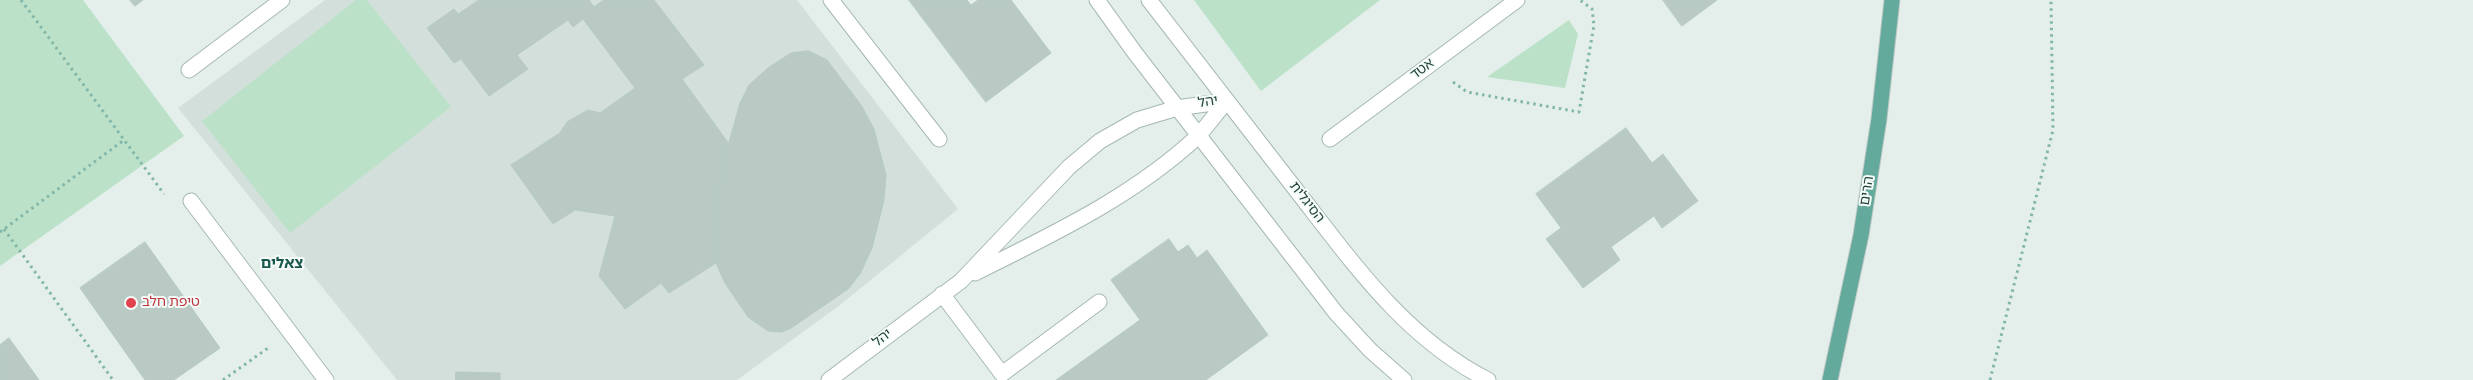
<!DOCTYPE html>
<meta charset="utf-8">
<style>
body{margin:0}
canvas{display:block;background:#e4efeb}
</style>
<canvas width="2473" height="380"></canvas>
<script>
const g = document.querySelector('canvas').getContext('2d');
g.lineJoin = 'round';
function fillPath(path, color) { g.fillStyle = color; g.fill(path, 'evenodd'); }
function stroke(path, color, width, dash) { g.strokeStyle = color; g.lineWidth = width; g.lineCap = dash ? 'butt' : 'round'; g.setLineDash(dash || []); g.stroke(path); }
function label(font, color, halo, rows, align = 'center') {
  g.font = font + ' Overpass,"Noto Sans Hebrew",sans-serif'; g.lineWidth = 4; g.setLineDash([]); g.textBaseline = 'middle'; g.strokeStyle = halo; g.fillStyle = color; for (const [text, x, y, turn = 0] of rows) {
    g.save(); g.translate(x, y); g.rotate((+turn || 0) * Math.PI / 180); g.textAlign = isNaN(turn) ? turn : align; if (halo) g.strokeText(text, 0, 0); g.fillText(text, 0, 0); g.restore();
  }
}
const built = new Path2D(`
 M325,0H797L958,209L840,305L737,380H397L178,108Z`);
const green = new Path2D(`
 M0,0H83L184,136L0,266Z
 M356,0H367L451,107L290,233L202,121Z
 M1194,0H1380L1261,91Z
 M1569,20L1578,34L1565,88L1487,77Z`);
const building = new Path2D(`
 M130,0H143L135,6Z
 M479,0H589L594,7L604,0H654L704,65L682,79L729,144L723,164L714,221L716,263L669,293L661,283L625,309L599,276L615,216L575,210L553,224L511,165L560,133L567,122L588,110L600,113L635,88L583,19L573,27L568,20L517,55L528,69L489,96L461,59L454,63L427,28L454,9L458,14Z
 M909,0H967L971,5L978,0H1011L1051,53L986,102Z
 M1663,0H1717L1682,26Z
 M809,51L827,60L861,105L874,129L886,175L884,200L872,248L860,274L848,289L791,328L782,332L768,331L748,317L725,283L716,263L714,221L723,164L740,103L749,85L768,68L791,53Z
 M1626,128L1652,163L1663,154L1698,201L1662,228L1654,216L1611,247L1620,260L1583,288L1546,239L1561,228L1536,194Z
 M1169,239L1178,252L1188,245L1197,258L1207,250L1268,335L1206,380H1056L1140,320L1111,280Z
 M145,242L220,348L174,380H145L80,288Z
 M9,338L39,380H0V345Z
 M456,372L500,373V380H456Z`);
const path = new Path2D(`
 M21,0L164,194
 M1453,82L1467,92L1579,112L1594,25L1592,9L1580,0
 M4,229L113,380
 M0,232L124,140
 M223,380L268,348
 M1990,380L2053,130L2051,0`);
const minor = new Path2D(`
 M831,0L939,139
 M1097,0L1135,53L1336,313L1370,350L1404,380
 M1149,0C1197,62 1245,124 1293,186C1351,260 1403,337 1488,380
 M189,70L282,0
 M1330,139L1517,0
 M191,201L326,380
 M975,273C1053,234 1134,196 1198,136C1208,125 1217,112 1227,101
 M942,294L1002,374L1099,302
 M829,380L961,281L1069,167L1100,141L1137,120L1177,108L1227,101`);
const major = new Path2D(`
 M1830,380L1861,235L1879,119L1892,0`);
const markers = [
 [131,303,6,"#e0444e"]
];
const streetNames = [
 ["אטד",1423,70,-37],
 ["יהל",1208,103,-8],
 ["הרים",1868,191,-81],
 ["הסיגלית",1306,203,52],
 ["יהל",883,339,-37]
];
const healthNames = [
 ["טיפת חלב",142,303]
];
const neighbourhoodNames = [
 ["צאלים",282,265]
];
fillPath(built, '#d2dfda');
fillPath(green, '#bbe2c8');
fillPath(building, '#b9cac4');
stroke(building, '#b6cac3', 1);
stroke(minor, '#a6b8b3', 17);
stroke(major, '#c1cac8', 17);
stroke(path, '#81b6a9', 3, [2.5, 4]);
stroke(minor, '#fff', 15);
stroke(major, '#64aa9c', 15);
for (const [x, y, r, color] of markers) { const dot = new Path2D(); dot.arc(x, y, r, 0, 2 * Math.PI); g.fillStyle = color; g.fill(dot); stroke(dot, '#f5fbf8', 2); }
label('14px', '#21433c', '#f5fbf8', streetNames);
label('14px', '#be3a42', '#f5fbf8', healthNames, 'left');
label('bold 15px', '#1a584d', '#f5fbf8', neighbourhoodNames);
</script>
